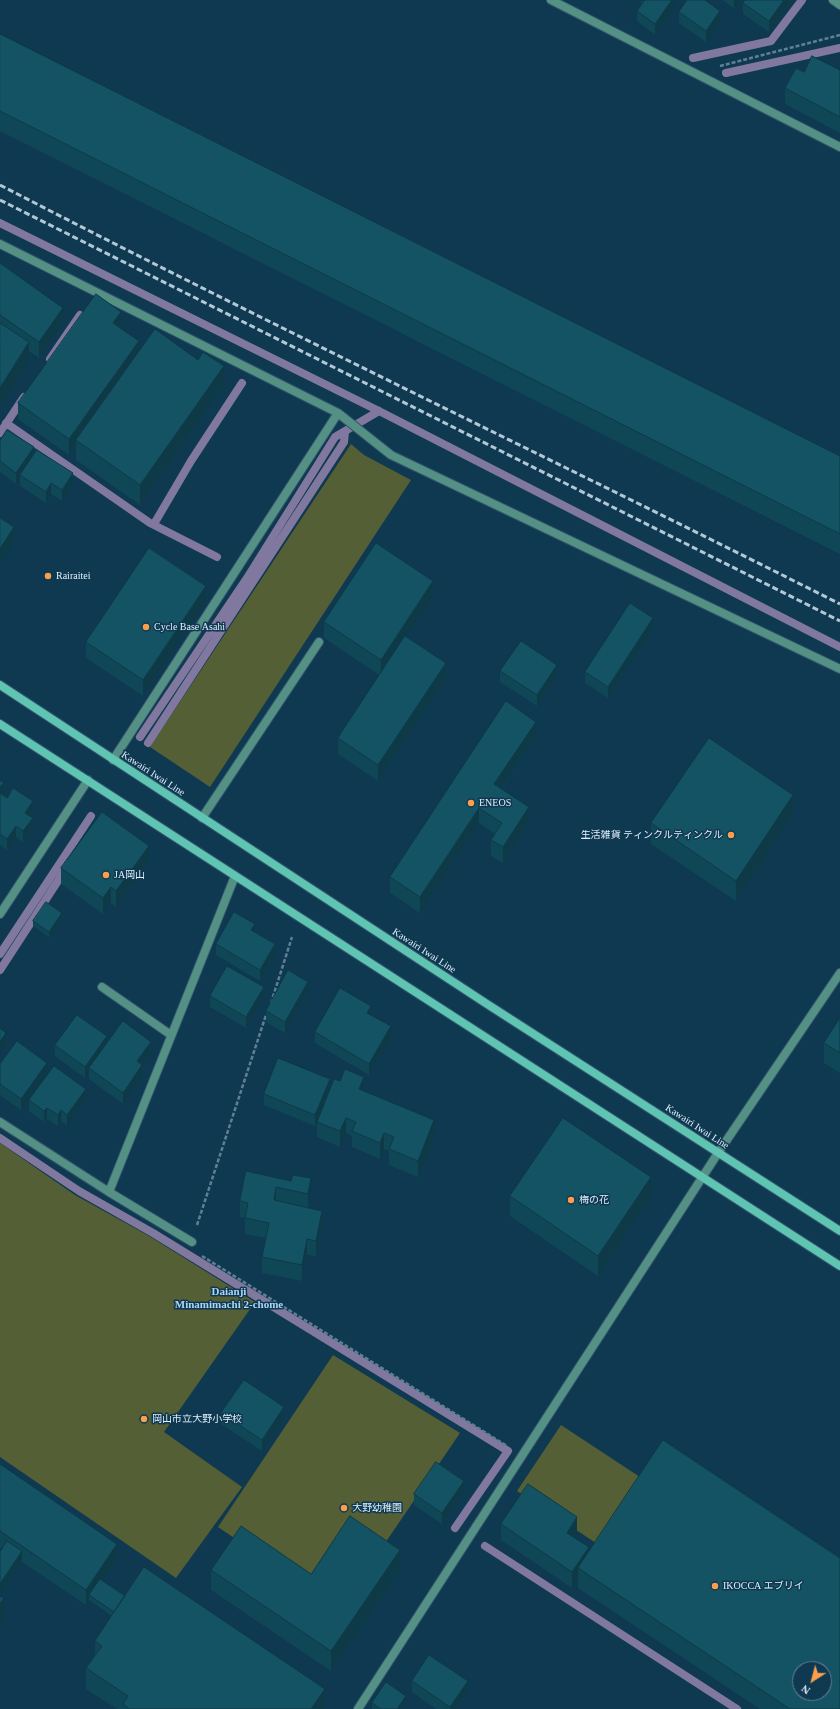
<!DOCTYPE html>
<meta charset="utf-8">
<style>
body{margin:0}
#map{position:relative;width:840px;height:1709px;overflow:hidden;background:#0f3851;font-family:"Times New Roman",serif}
canvas{display:block}
.north{position:absolute;left:792px;top:1661px;width:40px;height:40px;box-sizing:border-box;background:#0f3851;border:1px solid #638295;border-radius:50%;rotate:216deg;font-size:11px;font-weight:700;line-height:16px;text-align:center;color:#e0f0fc}
.north::after{content:'';display:block;margin:auto;width:14px;height:18px;background:#f99f4d;clip-path:polygon(50% 0,100% 100%,50% 72%,0 100%)}
</style>
<div id="map">
<canvas width="840" height="1709"></canvas>
<div class="north">N</div>
</div>
<script>
const g = document.querySelector('canvas').getContext('2d');
g.lineJoin = 'round';
function fillPath(path, color) { g.fillStyle = color; g.fill(path, 'evenodd'); }
function stroke(path, color, width, dash) { g.strokeStyle = color; g.lineWidth = width; g.lineCap = dash ? 'butt' : 'round'; g.setLineDash(dash || []); g.stroke(path); }
function label(font, color, halo, rows, align = 'center') {
  g.font = font + ' "Times New Roman","Noto Sans JP",serif'; g.lineWidth = 3; g.setLineDash([]); g.textBaseline = 'middle'; g.strokeStyle = halo; g.fillStyle = color; for (const [text, x, y, turn = 0] of rows) {
    g.save(); g.translate(x, y); g.rotate((+turn || 0) * Math.PI / 180); g.textAlign = isNaN(turn) ? turn : align; if (halo) g.strokeText(text, 0, 0); g.fillText(text, 0, 0); g.restore();
  }
}
const green = new Path2D(`
 M351,444L364,455L411,480L210,787L150,747Z
 M0,1143L75,1195L149,1236L255,1302L164,1432L242,1487L176,1578L0,1457Z
 M333,1355L460,1433L379,1552L311,1590L218,1527Z
 M561,1425L646,1481L602,1547L517,1491Z`);
const stream = new Path2D(`
 M693,58L771,41L802,0
 M726,73L840,48
 M0,223L379,411L840,647
 M50,359L80,315
 M6,423L150,523L217,557
 M0,433L24,397
 M154,524L191,461L242,383
 M140,737L247,578L335,437L379,411
 M148,743L344,442L345,432
 M0,954L91,816
 M0,970L67,867
 M0,1138L79,1191L153,1233L508,1451L455,1528
 M485,1546L737,1709`);
const path = new Path2D(`
 M720,66L840,35
 M271,1003L292,937
 M197,1225L266,1015
 M202,1256L507,1446`);
const street = new Path2D(`
 M551,0L840,147
 M833,0L840,5
 M0,244L338,413L391,455L840,669
 M113,760L338,413
 M202,818L319,642
 M0,914L88,780
 M102,987L171,1035
 M0,1122L109,1192L192,1242
 M109,1192L235,876
 M358,1709L718,1153L840,973`);
const secondary = new Path2D(`
 M0,685L487,1004L840,1231
 M0,724L840,1266`);
const rail = new Path2D(`
 M0,185C278,329 560,463 840,604
 M0,200L840,621`);
const wall = new Path2D(`
 M641,0H674V9L655,35L637,21V11L641,5Z
 M722,0H740L734,8Z
 M790,0V1L769,32L743,14V3Z
 M679,12L720,22L706,42L679,23Z
 M0,34L840,456V554L0,131Z
 M840,70V133L785,104V88L804,72Z
 M0,263L63,323L39,358L29,351V362L0,408Z
 M121,328L139,352L224,386L140,505L76,460V444L69,455L18,419V403Z
 M0,441L34,455L73,484L62,501L51,494L46,503L20,486V478L16,484L0,472Z
 M433,596L406,637L446,679L378,781L338,754V738L379,675L324,638V622Z
 M206,602L143,696L86,658V642Z
 M653,629L608,698L585,683V672Z
 M500,671L557,676L537,706L500,682Z
 M536,737L502,789L529,823L503,863L491,856V840L495,834L479,823L420,913L390,893V877Z
 M0,780L4,794L3,795L33,812L30,816L33,828L23,842L16,837L7,850L0,845Z
 M793,815L736,901L651,844V823Z
 M149,861L116,907L111,903L103,914L61,884V868Z
 M62,919L49,937L33,926V921Z
 M216,944L275,955L260,981L216,955Z
 M308,993L285,1033L266,1022V1011Z
 M210,996L264,998L246,1028L210,1007Z
 M371,1015L391,1037L369,1075L315,1043V1032Z
 M840,1018V1073L824,1063V1043Z
 M107,1044L151,1052L142,1065V1076L123,1104L89,1079V1072L85,1078L55,1056V1045Z
 M0,1064L47,1074L21,1110L0,1095Z
 M330,1089L364,1091L434,1136L418,1177L389,1165V1151L384,1149L380,1159L352,1147V1136L346,1133L340,1147L317,1137V1122L315,1126L264,1105V1094Z
 M29,1100H86L67,1126L61,1121L58,1126L47,1119L44,1122L29,1111Z
 M246,1171L311,1194L309,1208L322,1226L316,1256L307,1255L302,1281L262,1273V1257L266,1238L245,1234V1218L240,1217V1201Z
 M510,1196L651,1197L598,1276L510,1216Z
 M221,1413L284,1418L262,1451L221,1424Z
 M0,1464L117,1560L103,1581L125,1596L325,1709H117L86,1689V1668L95,1656V1641L112,1616L89,1600L86,1605L22,1562L0,1594V1552L2,1549L0,1547Z
 M464,1492L442,1524L414,1505V1494Z
 M501,1524L577,1533L574,1538L589,1552L840,1709H760L578,1588V1579L572,1588L501,1540Z
 M211,1570L311,1574L400,1570L331,1671L211,1590Z
 M412,1681L468,1692L456,1709H436L412,1692Z
 M406,1701L401,1709H372V1703Z`);
const shadedWall = new Path2D(`
 M672,0H674V9L655,35V24Z
 M734,0H740L734,8Z
 M784,0H790V1L769,32V21Z
 M720,11V22L706,42V31Z
 M63,308V323L39,358V342Z
 M121,312V328L113,339V323Z
 M139,341V357L76,440V444L69,455V439Z
 M29,342V362L0,408V388Z
 M224,366V386L140,505V485Z
 M34,447V458L20,475V478L16,484V473Z
 M73,473V484L62,501V490Z
 M51,483V494L46,503V492Z
 M14,527V543L0,564V549Z
 M433,581V596L381,676V660Z
 M206,586V602L143,696V680Z
 M653,618V629L608,698V687Z
 M446,663V679L378,781V765Z
 M557,665V676L537,706V695Z
 M536,722V737L494,800V784Z
 M4,783V794L0,798V787Z
 M793,795V815L736,901V881Z
 M33,801V812L25,823V813Z
 M529,807V823L503,863V847Z
 M479,808V823L420,913V897Z
 M33,818V828L23,842V831Z
 M16,826V837L7,850V839Z
 M149,846V861L116,907V891Z
 M111,887V903L103,914V898Z
 M62,913V919L49,937V932Z
 M255,924V935L251,930Z
 M275,944V955L260,981V970Z
 M308,982V993L285,1033V1022Z
 M264,987V998L246,1028V1017Z
 M371,1006V1017L367,1013Z
 M391,1026V1037L369,1075V1064Z
 M6,1033V1044L0,1053V1042Z
 M107,1036V1047L89,1068V1072L85,1078V1067Z
 M151,1042V1052L137,1072V1061Z
 M47,1063V1074L21,1110V1099Z
 M142,1065V1076L123,1104V1093Z
 M364,1077V1092L359,1089Z
 M330,1079V1090L315,1126V1115Z
 M86,1089V1100L67,1126V1115Z
 M47,1108V1119L44,1122V1111Z
 M61,1110V1121L58,1126V1115Z
 M346,1118V1133L340,1147V1131Z
 M434,1120V1136L418,1177V1161Z
 M384,1133V1149L380,1159V1143Z
 M651,1177V1197L598,1276V1256Z
 M311,1178V1194L308,1210V1194Z
 M276,1187V1203L274,1200Z
 M322,1211V1226L316,1256V1241Z
 M307,1239V1255L302,1281V1265Z
 M284,1407V1418L262,1451V1440Z
 M464,1481V1492L442,1524V1513Z
 M577,1517V1533L567,1548V1533Z
 M117,1544V1560L92,1597L89,1595V1600L86,1605V1590Z
 M589,1547V1563L578,1568V1579L572,1588V1572Z
 M400,1550V1570L331,1671V1651Z
 M22,1551V1562L0,1594V1584Z
 M4,1598V1618L0,1624V1604Z
 M468,1681V1692L456,1709H450V1707Z
 M325,1689V1709H311Z
 M406,1696V1701L401,1709H397Z`);
const building = new Path2D(`
 M642,0H672L655,24L637,11L644,1Z
 M687,0H705L720,11L706,31L679,12Z
 M745,0H784L769,21L743,3Z
 M0,34L840,456V534L0,111Z
 M812,56L840,70V117L785,88L796,68L804,72Z
 M0,263L63,308L39,342L0,315Z
 M96,294L121,312L113,323L139,341L69,439L18,403Z
 M0,323L29,342L0,388Z
 M155,329L198,360L203,352L224,366L140,485L76,440Z
 M7,430L34,447L16,473L0,461V441Z
 M37,450L73,473L62,490L51,483L46,492L20,475Z
 M0,518L14,527L0,549Z
 M376,543L433,581L381,660L324,622Z
 M149,548L206,586L143,680L86,642Z
 M630,603L653,618L608,687L585,672Z
 M405,636L446,663L378,765L338,738Z
 M521,641L557,665L537,695L500,671Z
 M506,701L536,722L494,784L529,807L503,847L491,840L502,823L479,808L420,897L390,877Z
 M709,738L793,795L736,881L651,823Z
 M0,780L4,783L0,787Z
 M13,788L33,801L25,813L33,818L23,831L16,826L7,839L0,834V793L7,798Z
 M102,812L149,846L116,891L111,887L103,898L61,868Z
 M46,902L62,913L49,932L33,921Z
 M234,912L255,924L251,930L275,944L260,970L216,944Z
 M227,966L264,987L246,1017L210,996Z
 M288,970L308,982L285,1022L266,1011Z
 M340,988L371,1006L367,1013L391,1026L369,1064L315,1032Z
 M77,1015L107,1036L85,1067L55,1045Z
 M840,1018V1053L824,1043Z
 M123,1021L151,1042L137,1061L142,1065L123,1093L89,1068Z
 M0,1028L6,1033L0,1042Z
 M17,1041L47,1063L21,1099L0,1084V1064Z
 M278,1058L330,1079L315,1115L264,1094Z
 M54,1066L86,1089L67,1115L61,1110L58,1115L47,1108L44,1111L29,1100Z
 M345,1069L364,1077L359,1089L434,1120L418,1161L389,1149L394,1137L384,1133L380,1143L352,1131L356,1122L346,1118L340,1131L317,1122L334,1079L340,1081Z
 M563,1118L651,1177L598,1256L510,1196Z
 M246,1171L291,1181L293,1175L311,1178L308,1194L276,1187L274,1200L322,1211L316,1241L307,1239L302,1265L262,1257L269,1223L245,1218L248,1203L240,1201Z
 M244,1380L284,1407L262,1440L221,1413Z
 M663,1440L840,1558V1709H790L578,1568ZM800,1669H824V1693H800Z
 M436,1462L464,1481L442,1513L414,1494Z
 M0,1464L117,1544L86,1590L0,1531Z
 M528,1484L577,1517L567,1533L589,1547L572,1572L501,1524Z
 M350,1516L400,1550L331,1651L211,1570L241,1526L311,1574Z
 M7,1541L22,1551L0,1584V1552Z
 M144,1567L325,1689L311,1709H129L123,1704L128,1696L86,1668L102,1646L95,1641Z
 M100,1579L125,1596L114,1612L89,1595Z
 M0,1596L4,1598L0,1604Z
 M429,1655L468,1681L450,1707L412,1681Z
 M386,1682L406,1696L397,1709H381L372,1703Z`);
const markers = [
 [48,576,4,"#f99f4d"],
 [146,627,4,"#f99f4d"],
 [471,803,4,"#f99f4d"],
 [731,835,4,"#f99f4d"],
 [106,875,4,"#f99f4d"],
 [571,1200,4,"#f99f4d"],
 [144,1419,4,"#f99f4d"],
 [344,1508,4,"#f99f4d"],
 [715,1586,4,"#f99f4d"]
];
const poiNames = [
 ["Rairaitei",56,576],
 ["Cycle Base Asahi",154,627],
 ["ENEOS",479,803],
 ["生活雑貨 ティンクルティンクル",723,835,"right"],
 ["JA岡山",114,875],
 ["梅の花",579,1200],
 ["岡山市立大野小学校",152,1419],
 ["大野幼稚園",352,1508],
 ["IKOCCA エブリイ",723,1586]
];
const streetNames = [
 ["Kawairi Iwai Line",153,774,33],
 ["Kawairi Iwai Line",424,951,33],
 ["Kawairi Iwai Line",697,1127,33]
];
const neighbourhoodNames = [
 ["Daianji",229,1292],
 ["Minamimachi 2-chome",229,1305]
];
fillPath(green, '#545f35');
stroke(stream, '#80789e', 8);
stroke(street, '#30556c', 10);
stroke(secondary, '#30556c', 10);
stroke(path, '#607f93', 2.5, [4, 2]);
stroke(street, '#559085', 8);
stroke(secondary, '#60c4b3', 8);
stroke(rail, '#b3c8d7', 3, [6, 3]);
fillPath(wall, '#104756');
fillPath(shadedWall, '#0d3a46');
fillPath(building, '#135364');
stroke(building, '#0d3a46', 1);
for (const [x, y, r, color] of markers) { const dot = new Path2D(); dot.arc(x, y, r, 0, 2 * Math.PI); g.fillStyle = color; g.fill(dot); stroke(dot, '#0f3851', 1.5); }
label('10px', '#e0f0fc', '#0f3851', poiNames, 'left');
label('10px', '#e0f0fc', '#0f3851', streetNames);
label('bold 11px', '#acd7f7', '#0f3851', neighbourhoodNames);
</script>
